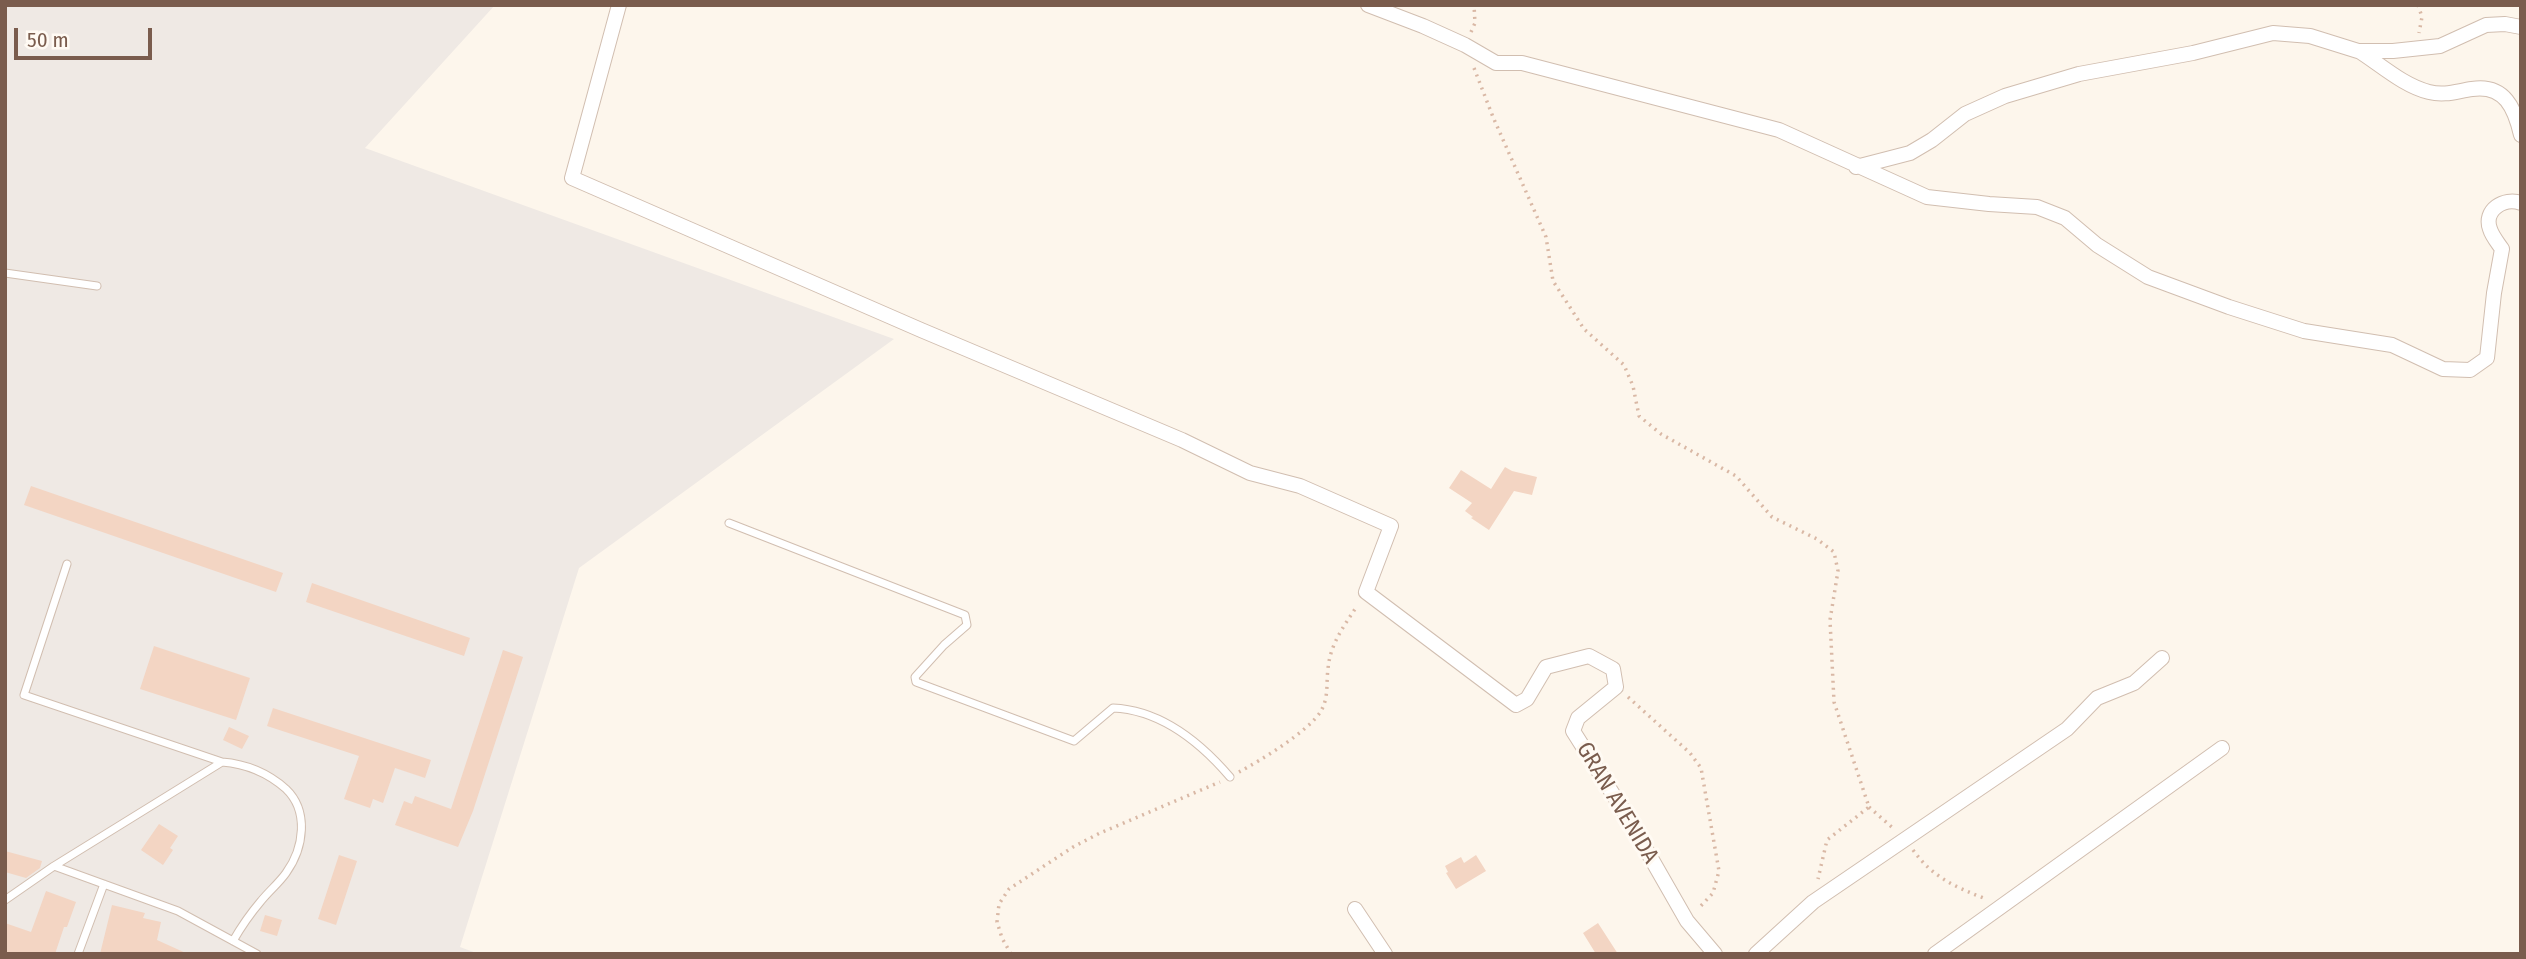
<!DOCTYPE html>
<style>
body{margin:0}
#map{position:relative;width:2526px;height:959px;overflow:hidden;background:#fdf6ec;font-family:"Fira Sans Condensed",sans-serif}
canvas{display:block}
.frame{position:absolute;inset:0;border:7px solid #7a5c4d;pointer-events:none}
.scale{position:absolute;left:14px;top:28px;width:138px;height:32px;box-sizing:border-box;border:4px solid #7a5c4d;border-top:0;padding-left:9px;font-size:21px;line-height:24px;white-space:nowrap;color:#7a5c4d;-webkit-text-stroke:5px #fffaf3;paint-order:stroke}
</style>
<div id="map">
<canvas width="2526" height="959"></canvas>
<div class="frame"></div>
<div class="scale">50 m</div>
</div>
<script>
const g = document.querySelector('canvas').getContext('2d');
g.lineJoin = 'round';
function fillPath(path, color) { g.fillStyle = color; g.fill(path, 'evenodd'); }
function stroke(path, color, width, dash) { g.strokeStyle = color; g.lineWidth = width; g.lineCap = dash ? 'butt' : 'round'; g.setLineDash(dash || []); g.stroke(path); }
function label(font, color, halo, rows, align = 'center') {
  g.font = font + ' "Fira Sans Condensed",sans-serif'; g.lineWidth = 6; g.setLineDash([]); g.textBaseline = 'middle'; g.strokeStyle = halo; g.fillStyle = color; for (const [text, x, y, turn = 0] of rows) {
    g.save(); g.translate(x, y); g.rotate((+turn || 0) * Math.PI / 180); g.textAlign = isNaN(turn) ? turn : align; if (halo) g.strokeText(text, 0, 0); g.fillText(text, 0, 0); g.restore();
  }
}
const industrial = new Path2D(`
 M5,5H495L365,148L894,339L579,568L460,947L479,954H5Z`);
const building = new Path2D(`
 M1505,467L1512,471L1537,477L1532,495L1514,491L1489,530L1471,518L1473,517L1465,511L1472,503L1449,488L1461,470L1491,489Z
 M31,486L283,573L276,592L24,505Z
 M312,583L470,638L464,656L306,602Z
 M154,646L250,678L236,720L140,689Z
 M503,650L523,657L473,811L458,847L395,825L404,801L412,804L415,796L451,809Z
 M273,708L431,760L425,778L395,768L383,803L373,799L370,808L344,799L359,756L267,726Z
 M229,727L249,736L242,749L223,740Z
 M159,824L178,836L170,848L173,850L163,865L141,850Z
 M5,851L42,861L40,868L26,878L5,872Z
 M339,855L357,861L336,925L318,919Z
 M1476,855L1486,871L1456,889L1446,873L1448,872L1445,866L1461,857L1464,863Z
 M46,891L76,902L67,927H64L55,954H5V923L31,932Z
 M112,905L145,913L143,918L161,922L157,940L188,954H100Z
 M265,915L282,920L277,936L260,931Z
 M1598,923L1618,954H1596L1583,933Z`);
const path = new Path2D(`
 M2418,5L2422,17L2419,33
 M1471,32L1475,23L1474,5
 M1474,68L1493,117L1546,237L1553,281L1584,329L1624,365L1633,386L1639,416L1661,434L1736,476L1772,517L1817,539L1834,552L1838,571L1830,620L1834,702L1869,807L1827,840L1818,879
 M1628,697L1690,753L1701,768L1719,871L1713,893L1698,909
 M1239,772C1261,760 1308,732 1321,711C1329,697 1326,683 1328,669C1330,644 1344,626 1357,606
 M1869,807L1894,829
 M1913,850C1933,878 1956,887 1986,899
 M1011,954L1002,938L997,922L999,904L1009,889L1073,847L1100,833L1220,782`);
const service = new Path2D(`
 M5,273L97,286
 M729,523L965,615L967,625L944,645L915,677L916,682L1074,741L1113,708C1161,710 1200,742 1230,777
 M67,564L24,695L222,762
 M54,866L222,762C247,764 267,772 286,789C309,811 304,848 286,873C279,883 269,891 261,901C250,914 241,927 233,941
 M5,900L54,866L178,911L257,954
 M78,954L104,884`);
const minor = new Path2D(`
 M619,5L572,178L921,330L1182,440L1250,473L1300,486L1391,526L1366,592L1516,705L1527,699L1546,667L1589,656L1613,669L1616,687L1578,718L1573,731L1628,818L1687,921L1715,954
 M1368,5L1423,26L1465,45L1496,63H1522L1779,130L1927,197L1989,204L2037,207L2065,218L2097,245L2148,277L2229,307L2304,331L2392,345L2443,369L2470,370L2487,358L2494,293L2502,249C2498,243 2492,236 2490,229C2483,210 2504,197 2521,203
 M2359,51C2381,65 2404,86 2429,92C2445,96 2457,91 2472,89C2505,84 2515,109 2521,135
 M1856,167L1910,153L1932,140L1965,114L2005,96L2079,74L2193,53L2273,33L2310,36L2358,51H2393L2440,46L2486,25L2505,24L2521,27
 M1355,909L1385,954
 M1756,954L1813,902L2067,729L2097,698L2134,683L2162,658
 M1935,954L2222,748`);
const streetNames = [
 ["GRAN AVENIDA",1617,803,59]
];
fillPath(industrial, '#efe9e4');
fillPath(building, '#f3d5c3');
stroke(service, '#d1beb0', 9);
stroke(minor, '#d1beb0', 16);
stroke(path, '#d9b8a5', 3.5, [2, 5]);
stroke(service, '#fff', 7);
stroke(minor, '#fff', 14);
label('23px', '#7a5c4d', '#fffaf3', streetNames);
</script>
